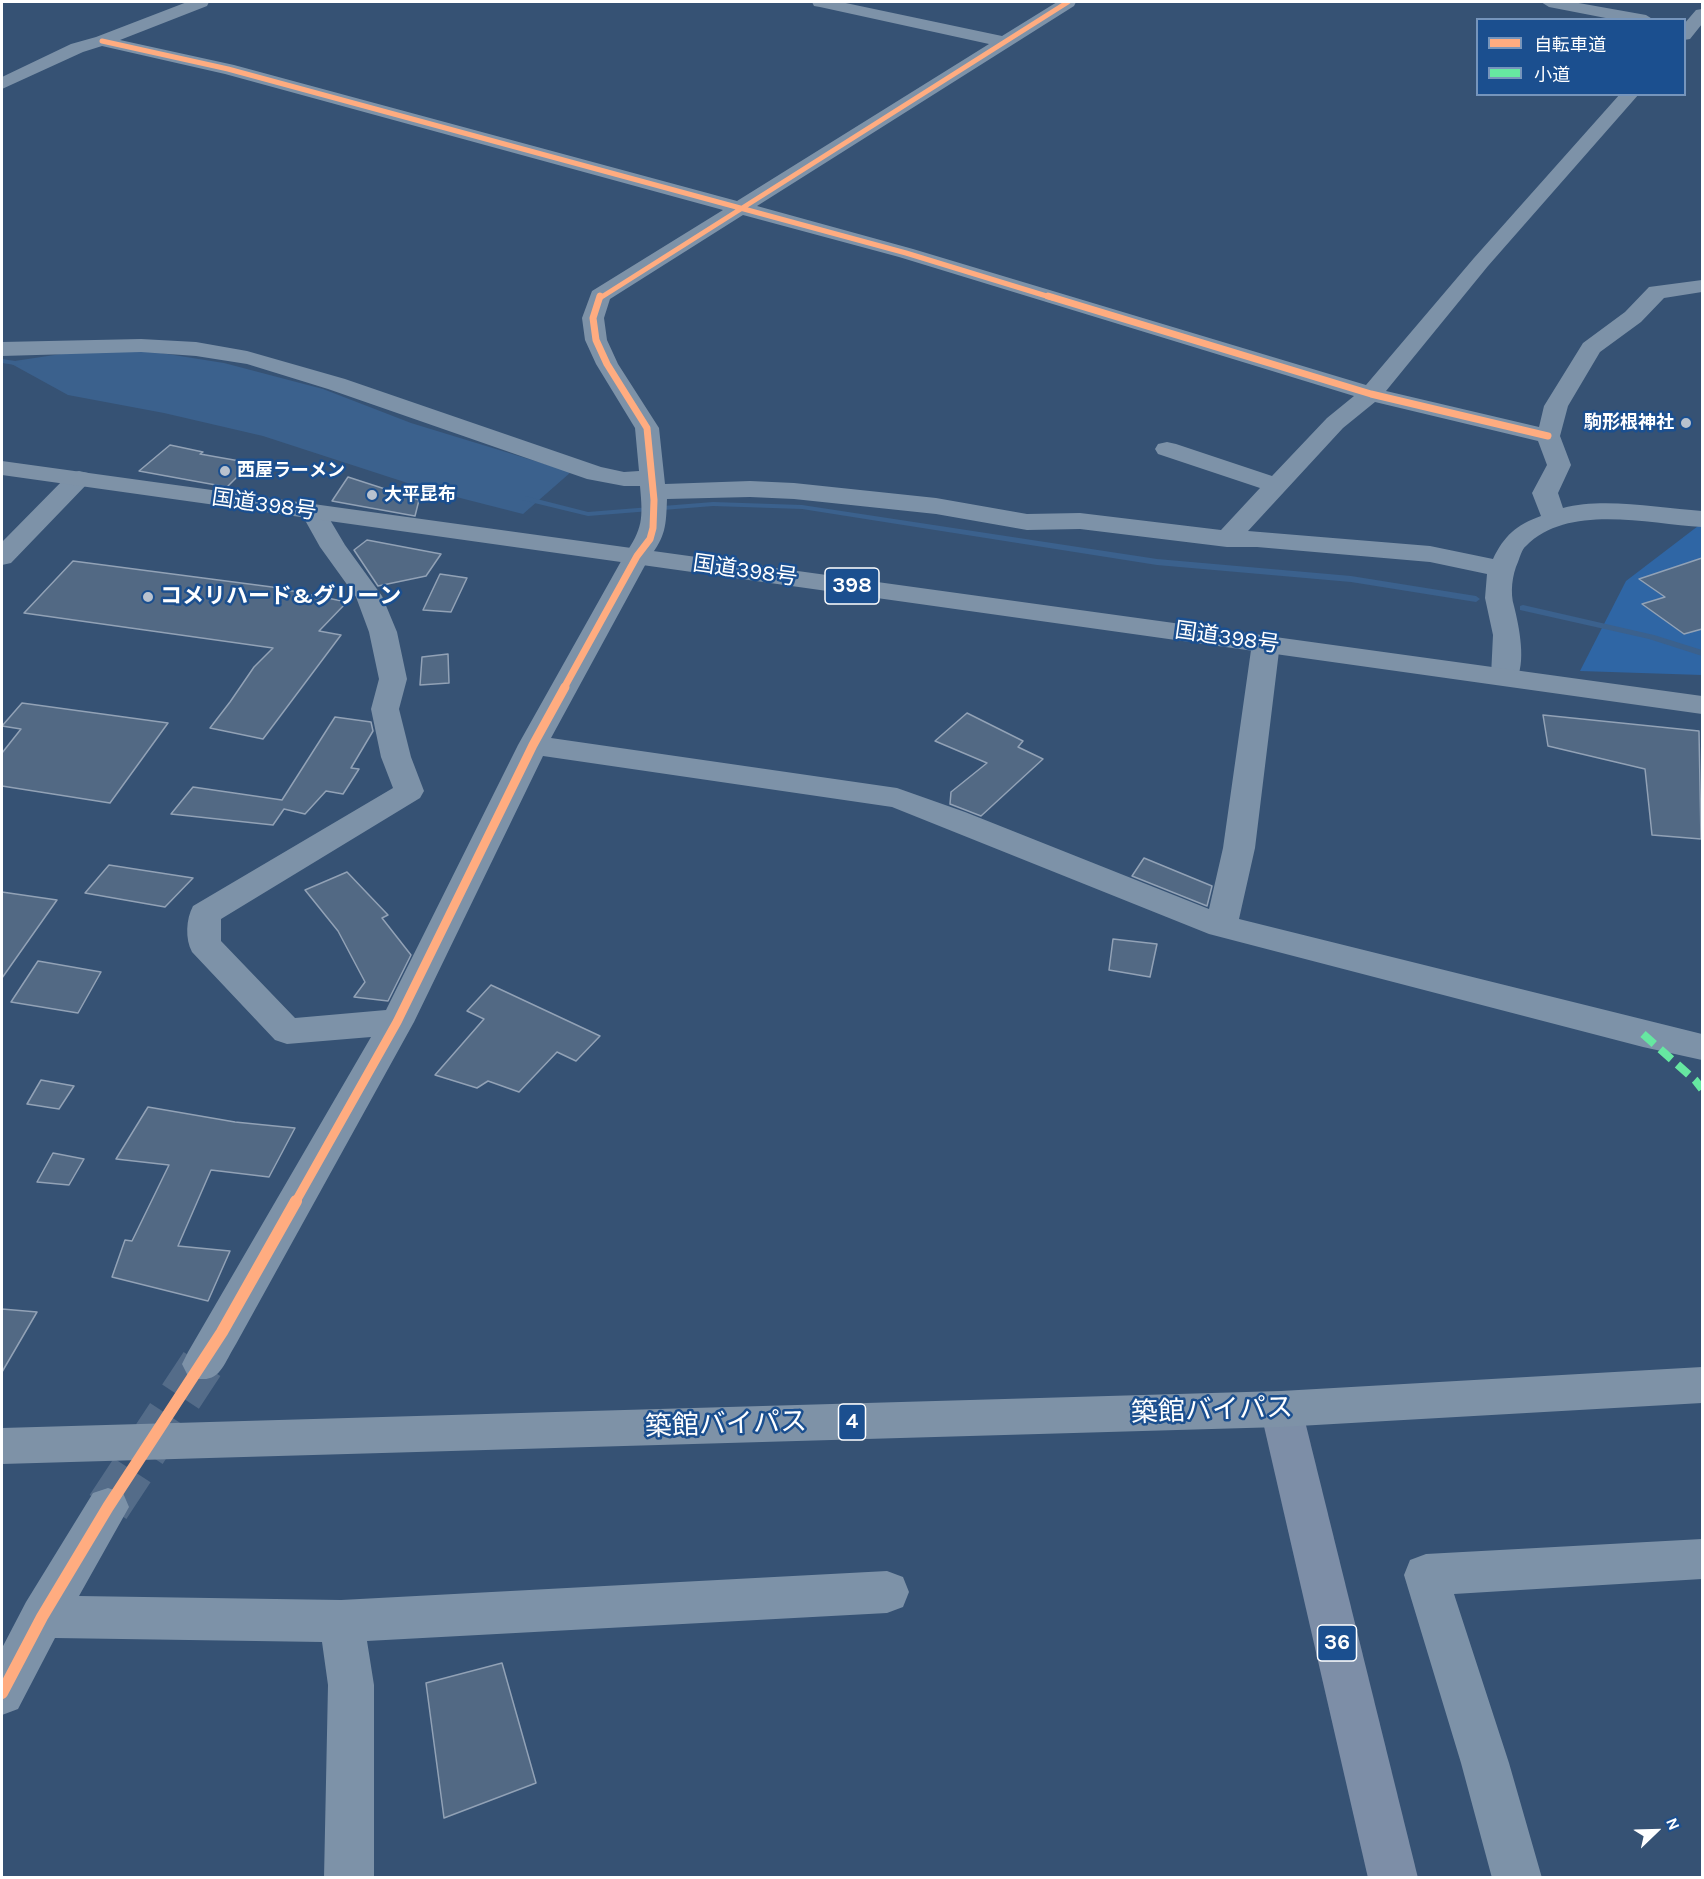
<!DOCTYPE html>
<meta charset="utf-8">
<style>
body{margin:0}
#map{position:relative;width:1704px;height:1879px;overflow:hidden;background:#365274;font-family:Karla,"Noto Sans JP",sans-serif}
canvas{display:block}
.frame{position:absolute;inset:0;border:3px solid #fff;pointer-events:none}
.legend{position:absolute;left:1476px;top:18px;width:210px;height:78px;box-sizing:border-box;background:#1b4f8f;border:2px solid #7695bc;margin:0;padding:8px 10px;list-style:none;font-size:18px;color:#fff}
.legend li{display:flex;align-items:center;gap:12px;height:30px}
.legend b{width:30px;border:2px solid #7695bc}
.north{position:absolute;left:1626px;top:1801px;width:60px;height:60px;-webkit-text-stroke:4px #1b4f8f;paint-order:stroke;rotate:67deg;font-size:16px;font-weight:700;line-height:24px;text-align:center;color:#fff}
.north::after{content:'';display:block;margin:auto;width:21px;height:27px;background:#fff;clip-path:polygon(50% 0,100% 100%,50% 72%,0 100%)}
</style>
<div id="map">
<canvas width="1704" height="1879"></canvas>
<div class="frame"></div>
<ul class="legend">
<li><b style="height:8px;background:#ffac80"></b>自転車道</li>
<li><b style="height:8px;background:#66e7a1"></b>小道</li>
</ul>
<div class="north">N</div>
</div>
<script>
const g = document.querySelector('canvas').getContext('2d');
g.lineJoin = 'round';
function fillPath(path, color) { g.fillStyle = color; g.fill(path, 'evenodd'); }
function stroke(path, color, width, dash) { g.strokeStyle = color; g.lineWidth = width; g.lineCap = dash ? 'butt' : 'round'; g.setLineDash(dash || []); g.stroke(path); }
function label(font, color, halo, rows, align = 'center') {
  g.font = font + ' Karla,"Noto Sans JP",sans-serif'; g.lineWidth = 5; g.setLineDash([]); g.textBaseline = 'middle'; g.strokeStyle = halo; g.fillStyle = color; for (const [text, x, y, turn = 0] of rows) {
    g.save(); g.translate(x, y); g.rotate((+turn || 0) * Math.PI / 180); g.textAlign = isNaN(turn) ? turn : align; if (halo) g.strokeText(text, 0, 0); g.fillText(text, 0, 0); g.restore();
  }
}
const green = new Path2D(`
 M1702,523V675L1580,671L1626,581Z`);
const water = new Path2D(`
 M142,350L224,363L323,389L411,423L571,472L523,514L429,490L263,436L164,413L68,395L8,362L81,351Z`);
const stream = new Path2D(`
 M2,359L22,362L26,364L22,366L2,363Z
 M522,496H525L588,512L713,502L802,505L1157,559L1351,576L1476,596L1480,599L1476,602L1351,582L1157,565L802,509L713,506L588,516L522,500Z
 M1523,605L1654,635L1702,650V656L1649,639L1520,610V606Z`);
const building = new Path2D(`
 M170,445L203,452L200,454L251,463L227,487L139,471Z
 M348,477L419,500L415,516L332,501Z
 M367,540L441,554L426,576L378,586L354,550Z
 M1702,558V629L1684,634L1642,604L1665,597L1639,579Z
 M73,561L272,587L347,602L319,631L341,635L263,739L210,728L230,702L254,667L273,648L24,613Z
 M440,574L467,578L451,612L423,610Z
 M448,654L449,683L420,685L422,657Z
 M22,703L168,723L110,803L2,786V753L21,729L2,726Z
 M967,713L1023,741L1018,747L1043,759L981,816L950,804L951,792L987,763L935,741Z
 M1543,715L1699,731L1701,839L1652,835L1645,769L1548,746Z
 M335,717L371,722L373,731L351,768L359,769L343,794L326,791L305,814L284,809L273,825L171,814L193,787L282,800Z
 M1144,858L1212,886L1207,906L1132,876Z
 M109,865L193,878L165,907L85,893Z
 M347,872L388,915L382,918L411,955L388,1001L354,997L365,982L338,931L305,890Z
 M2,892L57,900L2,978Z
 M1113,939L1157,944L1150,977L1109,970Z
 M38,961L101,972L78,1013L11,1002Z
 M491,985L600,1036L576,1061L557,1052L519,1092L488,1081L477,1088L435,1075L484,1019L467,1011Z
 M41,1080L74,1086L59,1109L27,1104Z
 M148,1107L235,1122L295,1128L269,1177L211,1170L178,1246L230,1251L208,1301L112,1277L125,1240L132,1241L169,1165L116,1159Z
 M53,1153L84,1159L69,1185L37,1182Z
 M2,1309L37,1312L2,1372Z
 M502,1663L536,1783L444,1818L426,1683Z`);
const minorTunnel = new Path2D(`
 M108,1507L202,1364`);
const minor = new Path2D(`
 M187,2H209L207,6L120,40L234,65L737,201L989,44L820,7L814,6L812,2H841L1002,36L1057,2H1076L1074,6L757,206L913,249L1366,385L1474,258L1620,94H1639L1488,266L1386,391L1539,427L1544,406L1583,343L1625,312L1649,287L1702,280V292L1664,298L1641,322L1600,352L1568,406L1560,436L1571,465L1558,493L1563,508C1603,497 1661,508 1702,511V527C1649,524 1568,503 1526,546C1522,549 1520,557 1518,562C1512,575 1510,593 1514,606C1519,626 1527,664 1515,682L1505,685L1495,682L1491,676L1493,635L1485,598L1487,574L1430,562L1257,547H1227L1080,529L1027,530L936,514L794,499L750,497L667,499C666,526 666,536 649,558L551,738L897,788L965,812L1209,909L1223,848L1252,643L1256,637L1266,635L1276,637L1280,643L1255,848L1239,919L1702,1034V1060L1643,1047L1209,934L892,807L543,756L414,1022L236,1344C222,1367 219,1387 188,1376L182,1364L188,1352L371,1037L287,1044L275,1040L192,952C185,939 186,919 193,906L393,788L381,757L371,709L379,679L369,632L356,597L320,547L301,513L305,508L314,505L323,508L345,545L382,596L397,632L407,679L399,709L411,757L424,791L420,798L221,919V941L295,1018L386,1010L518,745L624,556C643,528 643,519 640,486H624L587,479L328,389L247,364L196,356L141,352L2,356V342L141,339L196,342L247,351L345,379L601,467L624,472L639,471L635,428L596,364L585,340L582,318L592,291L723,210L225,74L102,46L83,52L2,89V77L71,44L96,37ZM743,215L899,257L1354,396L1327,418L1272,476L1176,444L1167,442L1158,444L1155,449L1158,454L1260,488L1221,530L1080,513L1027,514L936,498L794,483L750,481L665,484L659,428L618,364L607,340L604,318L610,299ZM1375,402L1538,441L1547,465L1532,493L1541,516C1516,525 1504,536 1493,559L1430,546L1248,531L1343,428Z
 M1541,2H1573L1646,15L1654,20H1616L1549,7Z
 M1702,9V24L1690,39L1684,40V24L1696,10Z
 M79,471L88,473L91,478L88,483L11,563L2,565V542L70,473Z
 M108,1488L123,1493L129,1507L79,1596L341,1600L887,1571L903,1577L909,1592L903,1607L887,1613L367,1641L374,1685V1878H324L328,1685L322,1642L55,1638L18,1709L2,1715V1648L26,1602L93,1493Z
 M1702,1539V1579L1454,1594L1509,1763L1542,1878H1492L1461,1763L1404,1575L1410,1560L1426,1554Z`);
const major = new Path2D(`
 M1281,1391L1296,1396L1302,1409L1418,1878H1368L1260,1409L1266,1396Z`);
const highway = new Path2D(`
 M2,461L1702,696V714L2,475Z
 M1702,1367V1403L1281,1427L2,1464V1428L1281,1391Z`);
const quiet = new Path2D(`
 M1643,1034L1695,1080L1702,1089`);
const cyclewayFar3 = new Path2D(`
 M102,41L228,69L906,253L1053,298
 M600,298L1068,2`);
const cyclewayFar2 = new Path2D(`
 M1048,296L1371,394L1548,436
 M564,688L637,556L650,539L653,528L654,500L647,428L607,364L596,340L593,318L600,296`);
const cyclewayFar1 = new Path2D(`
 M295,1203L397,1022L533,745L565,687`);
const cycleway = new Path2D(`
 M2,1693L42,1617L108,1507L222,1332L296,1201`);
const markers = [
 [1686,423,6,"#b9c2ce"],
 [225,471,6,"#b9c2ce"],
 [372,495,6,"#b9c2ce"],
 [148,597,6,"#b9c2ce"]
];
const farPoinames = [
 ["駒形根神社",1674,423,"right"],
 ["西屋ラーメン",237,471],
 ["大平昆布",384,495]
];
const shields = [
 [852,586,54],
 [852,1422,27],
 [1337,1643,39]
];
const shieldNames = [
 ["398",852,586],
 ["4",852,1422],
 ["36",1337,1643]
];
const streetNames = [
 ["国道398号",264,505,8],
 ["国道398号",745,571,8],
 ["国道398号",1227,638,8]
];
const poiNames = [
 ["コメリハード&グリーン",160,597]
];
const nearStreetnames = [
 ["築館バイパス",1212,1411,-2],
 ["築館バイパス",726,1425,-2]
];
fillPath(green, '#2f66a5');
fillPath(water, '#3b618d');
fillPath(stream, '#3b618d');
fillPath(building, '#526984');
stroke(building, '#92a2b6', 1.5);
stroke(minorTunnel, '#546c89', 44, [44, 22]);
fillPath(minor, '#7d92a8');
fillPath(major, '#7d8ea7');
fillPath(highway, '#7e92a7');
stroke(quiet, '#66e7a1', 8, [15, 8]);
stroke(cyclewayFar3, '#ffac80', 5);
stroke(cyclewayFar2, '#ffac80', 7);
stroke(cyclewayFar1, '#ffac80', 9);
stroke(cycleway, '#ffac80', 12);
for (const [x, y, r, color] of markers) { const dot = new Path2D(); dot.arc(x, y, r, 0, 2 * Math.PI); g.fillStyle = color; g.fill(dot); stroke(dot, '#1b4f8f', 2); }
label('bold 18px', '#fff', '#1b4f8f', farPoinames, 'left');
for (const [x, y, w] of shields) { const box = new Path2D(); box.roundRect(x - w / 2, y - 18, w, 36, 4.5); g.fillStyle = '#1b4f8f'; g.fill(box); stroke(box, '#fff', 1.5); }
label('bold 21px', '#fff', null, shieldNames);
label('22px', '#fff', '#1b4f8f', streetNames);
label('bold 22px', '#fff', '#1b4f8f', poiNames, 'left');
label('27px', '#fff', '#1b4f8f', nearStreetnames);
</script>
